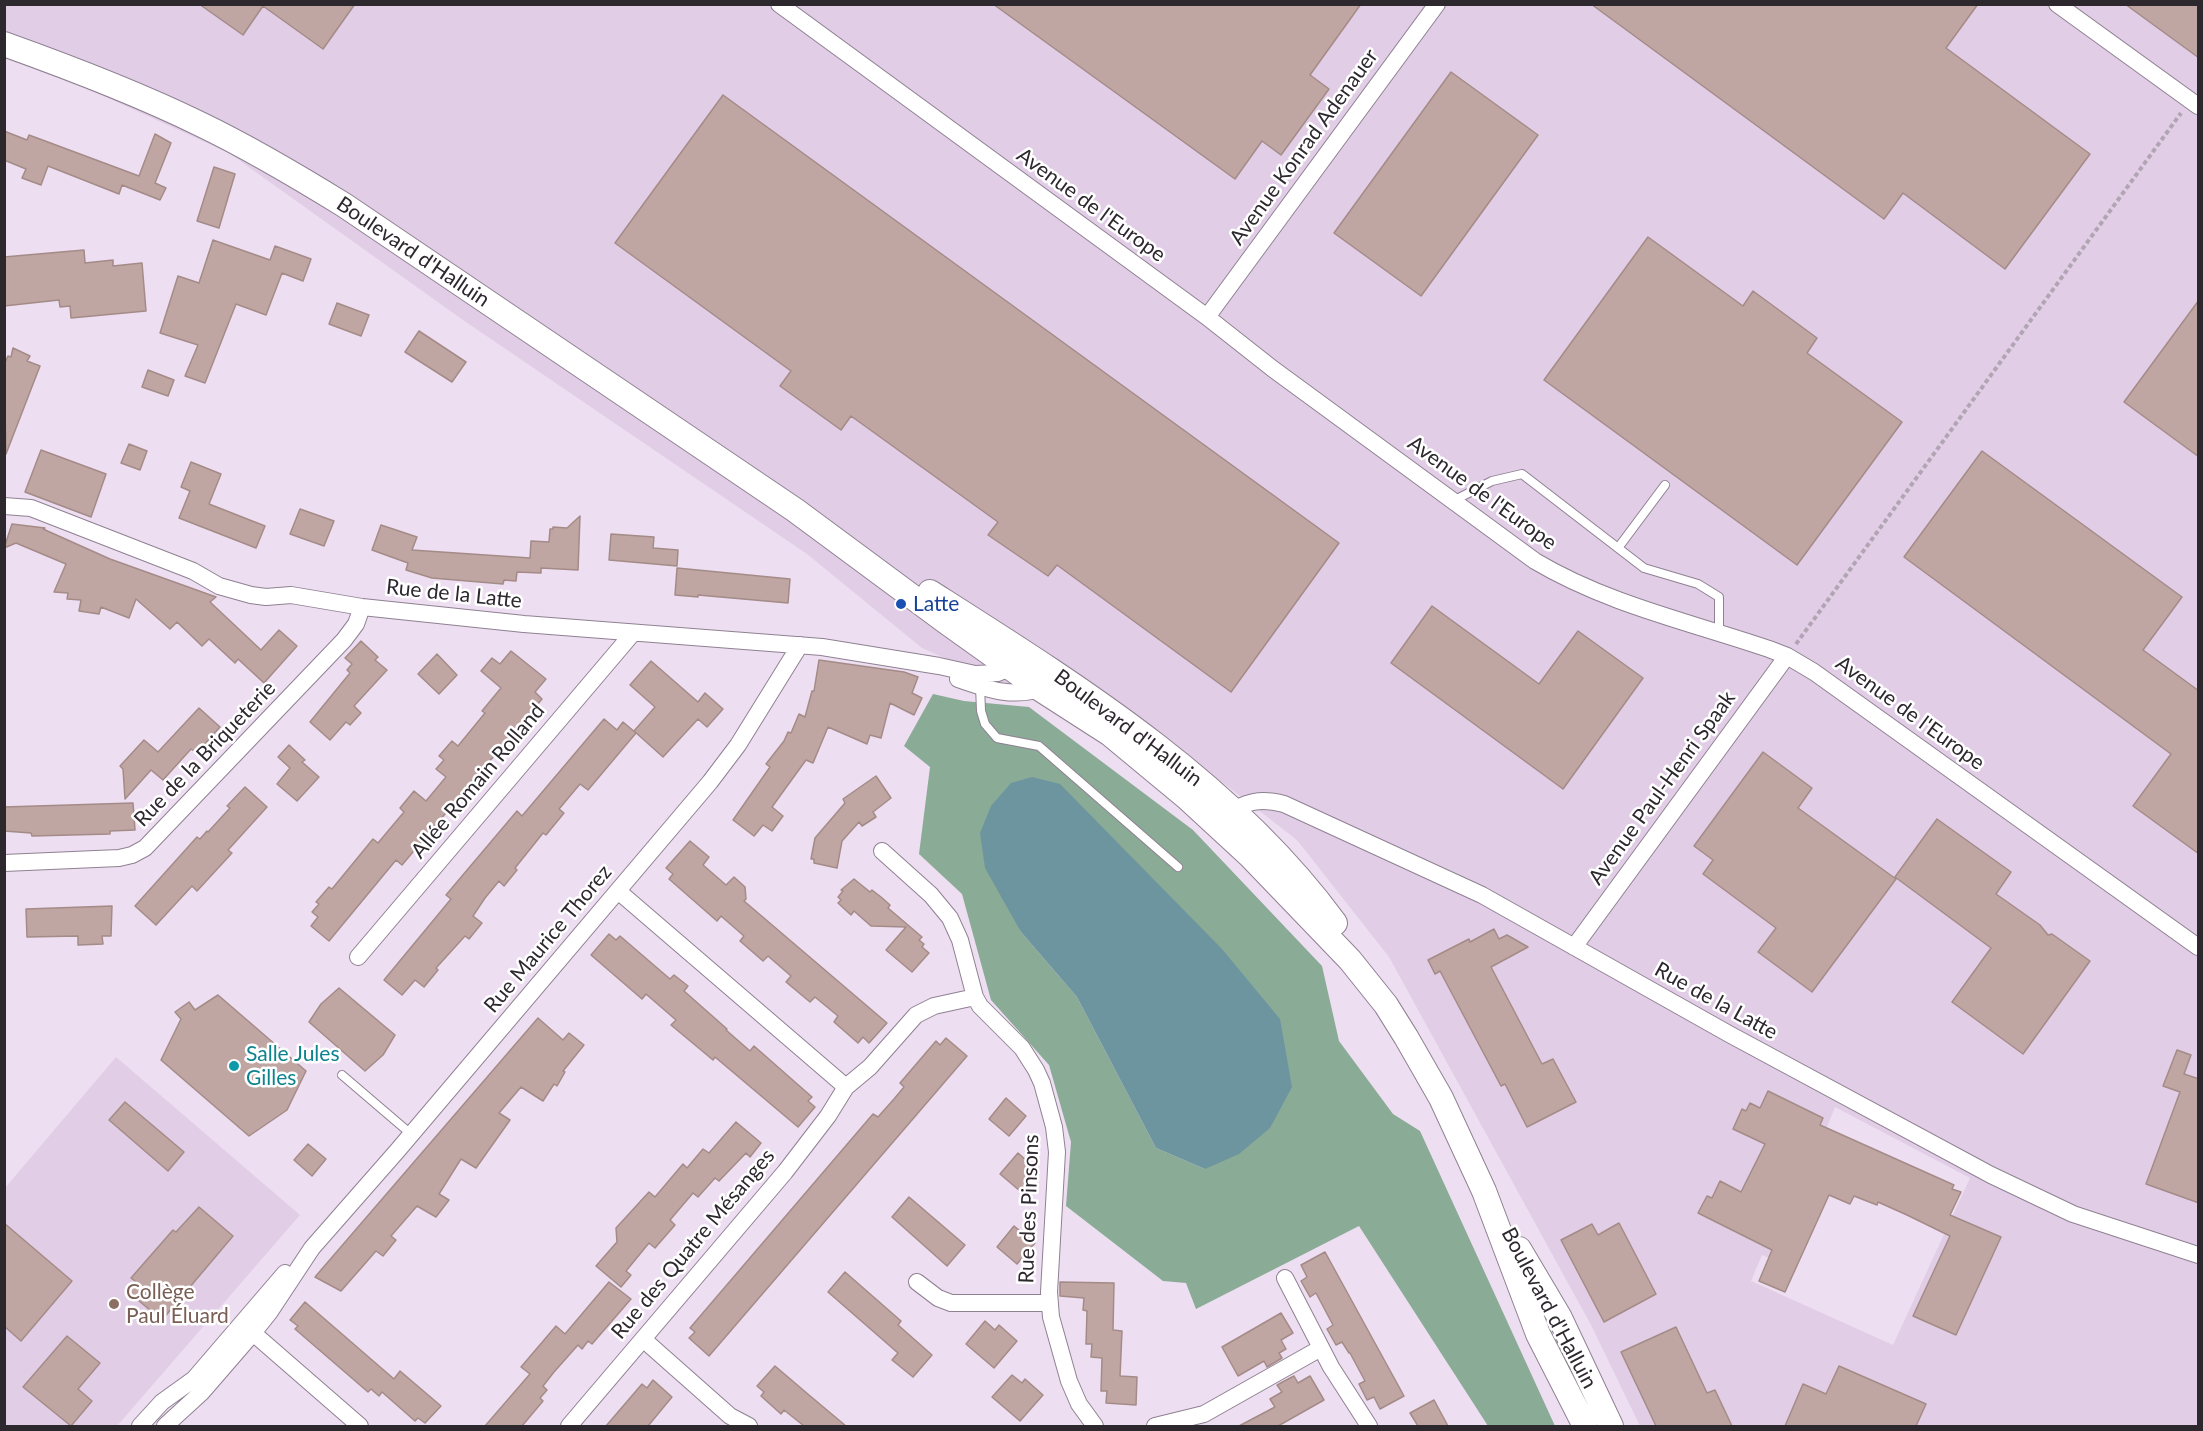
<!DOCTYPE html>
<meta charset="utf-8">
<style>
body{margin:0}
#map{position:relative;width:2203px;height:1431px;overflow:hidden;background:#eddef1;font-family:Lato,sans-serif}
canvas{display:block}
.frame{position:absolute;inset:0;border:6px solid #2d272e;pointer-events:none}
</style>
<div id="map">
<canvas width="2203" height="1431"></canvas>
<div class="frame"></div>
</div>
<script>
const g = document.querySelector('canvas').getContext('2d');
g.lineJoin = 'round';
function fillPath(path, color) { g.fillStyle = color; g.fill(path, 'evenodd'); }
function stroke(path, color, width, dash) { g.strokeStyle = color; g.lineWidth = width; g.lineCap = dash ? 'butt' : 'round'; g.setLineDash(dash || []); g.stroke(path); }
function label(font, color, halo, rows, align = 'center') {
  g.font = font + ' Lato,sans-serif'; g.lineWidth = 5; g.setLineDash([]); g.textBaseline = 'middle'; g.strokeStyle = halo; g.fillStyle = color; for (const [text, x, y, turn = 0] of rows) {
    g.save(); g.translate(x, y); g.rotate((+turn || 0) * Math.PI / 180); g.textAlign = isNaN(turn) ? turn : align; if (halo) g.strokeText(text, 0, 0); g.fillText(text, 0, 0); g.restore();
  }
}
const built = new Path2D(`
 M5,4L2198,5V1426H1640L1591,1325L1389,957L1297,840L1218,779L922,648L807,554L463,320L229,153L5,51ZM1835,1107L1970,1178L1893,1345L1751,1281L1762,1255L1774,1260Z
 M116,1057L300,1215L117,1426H5V1188Z`);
const forest = new Path2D(`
 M933,694L964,701L1029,707L1193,830L1322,966L1339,1041L1393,1114L1420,1131L1555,1426H1488L1359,1226L1196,1309L1186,1283L1163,1281L1066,1206L1071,1142L1049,1065L991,1000L962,894L919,854L930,767L904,746ZM980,833L1205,1169L1156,1148L1077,997L1021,932Z`);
const water = new Path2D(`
 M1032,777L1060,784L1222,949L1280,1019L1292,1087L1270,1128L1239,1154L1205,1169L1156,1148L1077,997L1021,932L985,868L980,833L991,806L1011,783Z`);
const building = new Path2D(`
 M199,4H355L323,49L263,6L243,35Z
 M993,4H1361L1310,75L1329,89L1281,155L1262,141L1235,179Z
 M1591,4H1978L1946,48L2090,154L2005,269L1903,193L1884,219Z
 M2125,4H2199V58Z
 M1451,72L1538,135L1421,296L1334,233Z
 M723,95L1339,543L1231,692L1057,565L1048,576L988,535L998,522L851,416L841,430L780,386L791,371L615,243Z
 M4,131L27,140L29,135L139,176L155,134L171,143L155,183L166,188L160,200L122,185L119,194L48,166L41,185L22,178L26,169L4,160Z
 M214,167L235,174L219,228L197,221Z
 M1648,237L1743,306L1753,291L1817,338L1807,353L1902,422L1797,565L1544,380Z
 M213,240L270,260L275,246L311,259L303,281L282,273L266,315L236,304L205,383L185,376L198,345L160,333L178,276L199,283Z
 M84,250L85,263L113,260V266L142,263L146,311L71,318L70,306L60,307L59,300L4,306V257Z
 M2199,300V457L2124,402Z
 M337,303L369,315L361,336L329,324Z
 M419,331L466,362L452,382L405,352Z
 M13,348L30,356L27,361L40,366L6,454L4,365L8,356L11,357Z
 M148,370L174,380L168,396L142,387Z
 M129,444L147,451L140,470L121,463Z
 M41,450L106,474L91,517L25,492Z
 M1982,451L2182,597L2143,650L2199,691V854L2133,806L2171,754L1904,557Z
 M191,462L221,474L209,504L265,526L256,548L179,518L190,491L181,487Z
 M300,509L334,521L324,546L290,534Z
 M580,516L578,570L541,568V573L517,572L516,581L504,580L503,584L432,578L406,570L408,563L372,550L381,525L417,537L412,550L530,558L531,541L549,542L550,529H553V527L567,528Z
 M12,524L45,528L43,529L110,559L216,597L210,602L261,650L279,630L297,646L264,683L238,659L235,663L209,639L202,646L177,622L170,629L136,599L129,618L101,607L99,614L79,611L81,600L67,599L68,593L54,592L66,564L16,543L4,548Z
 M611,534L654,537L653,548L678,550L677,566L609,560Z
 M677,568L790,579L788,603L698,595V597L675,595Z
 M1432,606L1539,684L1578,631L1643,678L1563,789L1391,663Z
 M361,641L378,657L375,660L387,670L354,706L361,713L350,725L346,722L330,740L310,722L350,673L347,670L352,664L345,658Z
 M511,651L546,679L535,692L542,699L402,865L396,860L329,941L311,926L318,917L312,912L319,904L316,902L329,887L332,889L373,839L378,843L404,812L400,808L414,791L426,801L446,777L436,769L444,760L439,756L452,741L458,746L485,713L482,711L501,688L481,671L492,658L500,664Z
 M437,654L457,675L439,694L418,674Z
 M819,660L904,672L918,677L912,693L922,698L914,715L890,703L881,738L870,735L867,744L828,727L813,763L806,760L772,807L783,816L772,831L763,825L754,836L733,820L770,767L766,764L784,741L788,732L791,733L799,714L805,717L812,691H814Z
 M651,661L698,702L705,693L723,709L707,727L698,719L663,757L634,731L655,707L630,685Z
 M199,708L220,727L203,746L201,744L194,751L191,749L163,780L151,770L125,799L123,769L120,766L144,740L158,752Z
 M604,719L617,730L623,722L636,733L588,790L580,784L559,809L564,813L546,835L543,833L515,868L517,870L504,886L499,881L485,898L473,916L482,923L469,939L465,936L436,968L438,970L424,987L415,980L402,995L384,980L451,899L446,895L517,811L522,816Z
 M289,745L305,760L302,762L319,777L297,801L277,784L290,768L278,757Z
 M1763,752L1812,788L1798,808L1896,879L1812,992L1758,952L1776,928L1703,874L1713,860L1694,846Z
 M876,776L891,798L873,812L876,817L862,826L859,822L842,841L837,868L814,863V859H811L815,838L845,803L843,799Z
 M245,787L267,807L228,850L232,853L197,891L192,886L156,925L135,906L197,837L200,839L207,831L208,832L230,808L227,806Z
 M133,803L135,830L110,831V834L32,836L31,833L4,831V807Z
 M1937,819L2011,872L1996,894L2040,925L2048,935L2052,934L2090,961L2023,1054L1952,1002L1991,948L1895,877Z
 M690,841L709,857L703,865L726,885L734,877L745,887L746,899L744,901L887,1023L869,1043L863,1037L858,1043L834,1022L838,1016L815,997L810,1002L786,982L791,976L768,956L763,961L740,941L744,936L721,916L717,921L669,879L673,874L666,868Z
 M854,879L870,892L872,890L881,897L890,905L888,908L922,937L919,940L924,944L922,947L929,953L912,972L886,950L906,927L871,926L854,911L851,915L838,903L841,900L838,897L843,891L841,890Z
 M112,906L111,936H102L103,944L78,945V936L27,937L26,909Z
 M1494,929L1499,939L1507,935L1528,947L1491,967L1542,1064L1553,1059L1576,1102L1527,1127L1505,1084L1501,1086L1440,971L1435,974L1428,960L1469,939L1470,942Z
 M609,934L616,940L620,936L670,979L674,975L688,986L684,991L727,1029L726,1030L750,1051L754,1046L812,1097L808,1101L815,1107L798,1127L715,1057L713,1060L671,1025L676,1020L646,994L642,999L591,955Z
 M339,988L395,1035L383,1055L365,1071L309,1022L321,1004Z
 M218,995L306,1071L287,1110L249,1136L161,1060L181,1019L175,1012L189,1002L195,1010Z
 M538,1018L563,1040L569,1033L584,1045L563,1071L565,1072L557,1086L554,1084L543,1101L521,1087L499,1113L510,1120L476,1168L461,1159L439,1194L449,1200L436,1217L417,1206L391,1236L396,1240L383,1256L376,1251L341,1291L315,1277Z
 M946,1038L967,1056L709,1356L689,1338L695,1332L690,1328L873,1114L878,1117L894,1099L904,1087L900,1083L936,1041L940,1045Z
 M2177,1050L2191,1055L2184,1074L2199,1079V1203L2146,1184L2180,1092L2163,1086Z
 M1768,1091L1823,1118L1820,1125L1954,1185L1952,1189L1961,1192L1950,1215L2001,1237L1956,1335L1913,1316L1950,1236L1907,1215L1878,1202L1877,1205L1854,1196L1850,1204L1829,1195L1785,1292L1759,1281L1772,1250L1698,1213L1707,1196L1712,1198L1720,1181L1741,1192L1765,1144L1733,1129L1742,1109L1746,1111L1750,1103L1760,1108Z
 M1006,1098L1026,1116L1009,1136L989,1119Z
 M125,1102L184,1152L168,1171L109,1120Z
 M736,1122L761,1143L750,1157L746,1153L719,1181L715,1178L698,1197L693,1193L670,1220L675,1225L655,1248L649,1243L626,1271L631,1275L621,1287L596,1266L617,1242L616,1228L649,1192L655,1197L683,1164L687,1168L703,1149L709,1153Z
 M308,1144L326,1159L312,1176L294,1160Z
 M1018,1153L1038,1171L1020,1191L1000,1174Z
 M909,1197L965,1245L947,1266L892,1217Z
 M199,1207L233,1236L162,1320L127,1291L135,1281L131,1278L173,1230L176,1232Z
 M4,1223L72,1281L21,1341L4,1326Z
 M1619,1223L1656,1294L1604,1322L1561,1240L1592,1224L1598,1235Z
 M1014,1226L1035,1243L1017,1264L997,1247Z
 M1325,1252L1404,1396L1380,1409L1374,1397L1367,1400L1359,1384L1365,1381L1350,1353H1349L1342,1342L1336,1345L1327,1329L1333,1325L1316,1293L1310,1297L1301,1281L1307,1277L1301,1265Z
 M845,1272L901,1321L898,1325L932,1355L913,1377L892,1360L898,1353L828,1292Z
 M609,1282L631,1299L592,1344L588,1341L582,1349L578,1345L554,1372L543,1386L547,1390L540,1398L543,1401L522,1426H485L530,1374L521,1367L556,1326L565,1334Z
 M1060,1282L1114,1283L1113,1330L1122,1331L1120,1376L1137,1377L1136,1405L1106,1403L1107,1391H1101L1102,1358L1091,1357L1092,1344H1086L1087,1311L1083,1310L1084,1298L1060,1296Z
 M305,1302L394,1379L400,1371L441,1406L425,1423L418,1418L415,1421L382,1392L379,1396L371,1389L368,1392L295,1329L298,1326L290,1320Z
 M1281,1313L1293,1333L1281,1340L1286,1349L1279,1353L1282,1358L1267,1367L1264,1361L1238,1376L1222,1347Z
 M985,1321L995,1330L999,1325L1017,1341L994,1368L966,1344Z
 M1676,1327L1707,1393L1715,1390L1732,1426H1656L1621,1352Z
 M67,1336L100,1363L78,1389L92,1401L71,1426L23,1387Z
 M775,1366L809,1395L846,1426H804L784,1410L781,1414L761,1396L764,1392L757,1386Z
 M1839,1366L1926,1404L1916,1426H1785L1803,1384L1826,1394Z
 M1012,1375L1022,1383L1025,1379L1043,1395L1020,1421L992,1397Z
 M1294,1376L1298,1383L1310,1376L1324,1400L1278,1426H1239L1275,1407L1270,1399L1282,1392L1277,1385Z
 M653,1380L672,1397L648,1426H606L642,1384L647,1388Z
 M1434,1400L1448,1426H1418L1410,1413Z`);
const path = new Path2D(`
 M1796,644L2181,113`);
const lane = new Path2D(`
 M1453,501L1492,481L1522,474L1644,568L1698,584L1719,597V632
 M1618,548L1665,485
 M980,686L981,711L985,724L997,738L1039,746L1178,867
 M342,1075L411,1134`);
const street = new Path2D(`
 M779,4L1207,317L1273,369L1535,561C1607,604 1690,622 1769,649L1787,656L1814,672L2198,947
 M2057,4L2198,106
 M1207,317L1437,4
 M4,506L31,508L193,571L219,586L251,595L266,597L291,595L362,607L524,624L822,647L939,666L975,674L998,673L1017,665
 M958,679C986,689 1017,700 1046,686
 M1226,815C1245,801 1261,798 1284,804L1482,895L1729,1034L1991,1175L2073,1214L2198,1255
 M882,851L931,895L950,918L960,940L975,997L980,1006L1022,1048L1036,1070L1042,1083L1054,1127L1057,1152L1049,1292L1051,1317L1069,1381L1079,1404L1095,1426
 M4,863L119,858L132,855L145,848L344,640L356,624L362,607
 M618,891L846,1087
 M1574,947L1787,656
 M358,957L633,633
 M1285,1278L1331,1367L1369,1426
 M917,1282L938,1298L951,1303H1049
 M245,1326L360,1426
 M643,1339L730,1416L749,1426
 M140,1426L162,1402L194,1379L285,1273
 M165,1426L202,1392L253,1333L269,1313L312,1248L398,1150L710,782L738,745L800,645
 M569,1426L785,1172L828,1116L846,1087L870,1067L916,1015L934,1006L975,997
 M1155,1426L1204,1414L1321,1348`);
const secondary = new Path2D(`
 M4,44C71,68 137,93 200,124C250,148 297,176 344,205L795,510L945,621L1040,689L1110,734L1186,797L1250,856L1350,960L1386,1005L1406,1037L1441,1098L1484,1191L1538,1334L1585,1426
 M930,592C1076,685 1231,781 1335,923
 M1519,1249L1560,1318L1611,1426`);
const markers = [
 [901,604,6,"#1a4fb4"],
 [234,1066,6,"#0f9aa8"],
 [114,1304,6,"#8d6e63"]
];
const streetNames = [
 ["Avenue Konrad Adenauer",1304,147,-54],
 ["Avenue de l'Europe",1091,205,36],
 ["Boulevard d'Halluin",413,252,34],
 ["Avenue de l'Europe",1482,493,36],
 ["Rue de la Latte",454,594,6],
 ["Avenue de l'Europe",1910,713,36],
 ["Boulevard d'Halluin",1128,728,37],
 ["Rue de la Briqueterie",205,754,-46],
 ["Allée Romain Rolland",478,781,-50],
 ["Avenue Paul-Henri Spaak",1662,788,-54],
 ["Rue Maurice Thorez",548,939,-50],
 ["Rue de la Latte",1716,1001,29],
 ["Rue des Pinsons",1029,1209,-88],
 ["Rue des Quatre Mésanges",693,1244,-50],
 ["Boulevard d'Halluin",1549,1308,62]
];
const transitNames = [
 ["Latte",913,604]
];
const cultureNames = [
 ["Salle Jules",246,1054],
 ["Gilles",246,1078]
];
const educationNames = [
 ["Collège",126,1292],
 ["Paul Éluard",126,1316]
];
fillPath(built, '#e1cee6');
fillPath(forest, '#8aab96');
fillPath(water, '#6d95a0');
fillPath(building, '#c0a6a3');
stroke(building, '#a48b88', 1.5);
stroke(lane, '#8f8192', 10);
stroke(street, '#8f8192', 18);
stroke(secondary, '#8f8192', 26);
stroke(path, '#b1a5b4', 4, [4.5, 3]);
stroke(lane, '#fff', 8);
stroke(street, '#fff', 16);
stroke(secondary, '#fff', 24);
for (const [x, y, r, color] of markers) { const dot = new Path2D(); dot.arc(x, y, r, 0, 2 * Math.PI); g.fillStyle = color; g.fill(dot); stroke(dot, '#fff', 2); }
label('21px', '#2d272e', '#fff', streetNames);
label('21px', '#164399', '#fff', transitNames, 'left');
label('21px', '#0d838f', '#fff', cultureNames, 'left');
label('21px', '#785e54', '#fff', educationNames, 'left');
</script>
